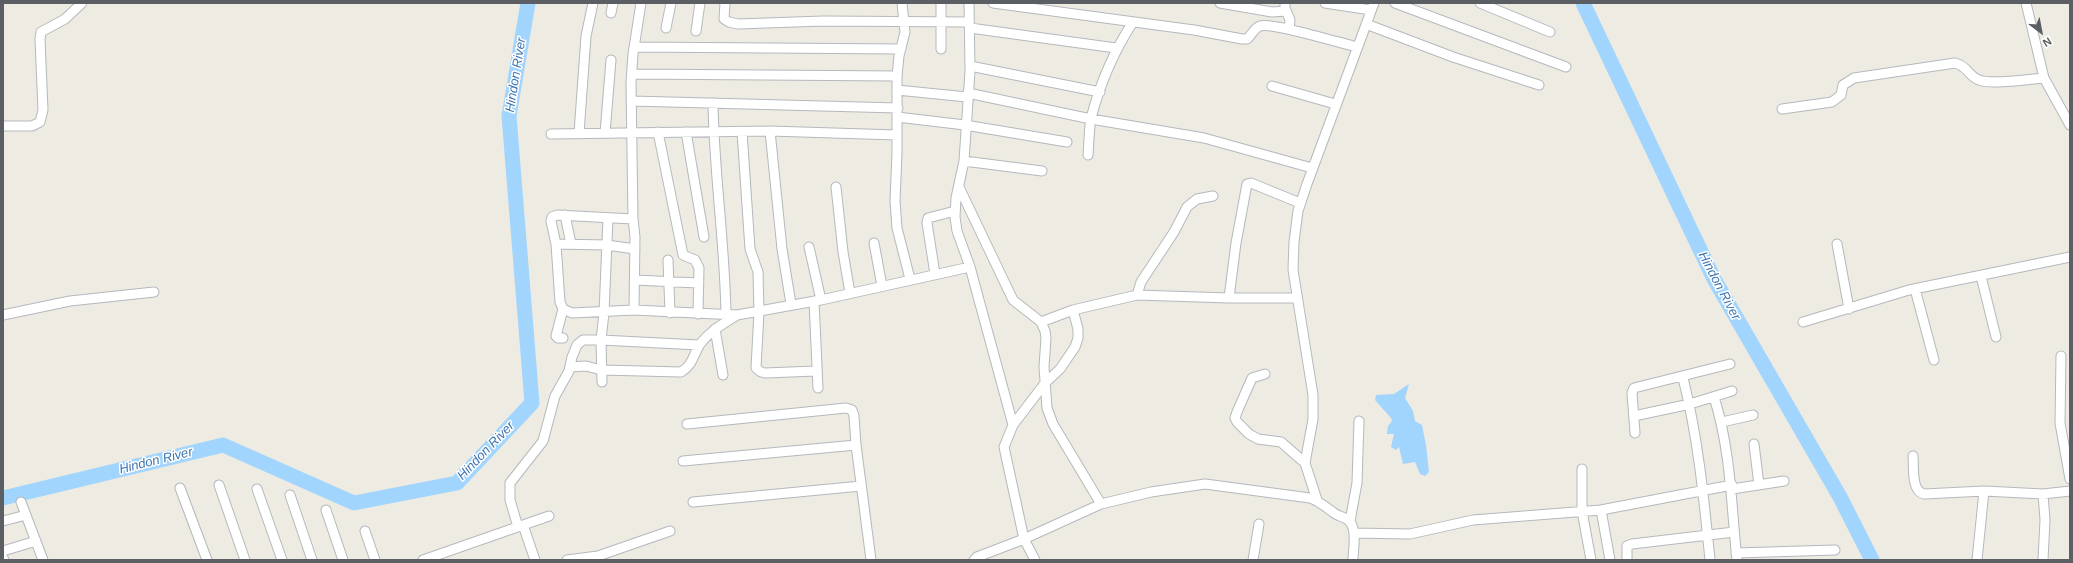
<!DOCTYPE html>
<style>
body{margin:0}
#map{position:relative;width:2073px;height:563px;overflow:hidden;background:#edebe2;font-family:Arial,sans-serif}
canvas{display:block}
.frame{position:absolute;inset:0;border:4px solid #5b5e63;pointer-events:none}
.north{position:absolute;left:2021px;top:12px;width:40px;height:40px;-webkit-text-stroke:3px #fff;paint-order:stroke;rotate:148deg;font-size:11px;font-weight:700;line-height:16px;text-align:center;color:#5b5e63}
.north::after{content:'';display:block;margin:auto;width:14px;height:18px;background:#5b5e63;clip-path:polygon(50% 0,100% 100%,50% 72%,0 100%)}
</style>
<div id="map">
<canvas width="2073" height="563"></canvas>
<div class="frame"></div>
<div class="north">N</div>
</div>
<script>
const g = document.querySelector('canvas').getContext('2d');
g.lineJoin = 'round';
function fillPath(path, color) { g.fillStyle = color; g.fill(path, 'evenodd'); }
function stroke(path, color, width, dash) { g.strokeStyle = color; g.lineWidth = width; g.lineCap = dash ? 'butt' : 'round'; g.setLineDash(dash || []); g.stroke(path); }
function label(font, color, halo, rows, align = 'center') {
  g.font = font + ' Arial,sans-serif'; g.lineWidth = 3; g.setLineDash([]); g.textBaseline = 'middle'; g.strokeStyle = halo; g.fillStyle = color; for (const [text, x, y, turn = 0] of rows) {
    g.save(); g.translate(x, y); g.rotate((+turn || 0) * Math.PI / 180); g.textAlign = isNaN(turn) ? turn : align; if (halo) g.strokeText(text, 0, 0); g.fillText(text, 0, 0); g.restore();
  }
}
const water = new Path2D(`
 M1409,384L1405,398L1413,411L1415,421L1422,425L1426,445L1429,472L1425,476L1420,474L1415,462L1403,464L1399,447L1396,450L1391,447L1394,434H1387L1388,426L1392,421L1391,418L1375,400L1376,395L1394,394Z`);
const river = new Path2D(`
 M1583,3L1714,279L1840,497L1872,560
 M3,498L223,445L354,503L457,483L532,403L509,116L528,3`);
const street = new Path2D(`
 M725,3L724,19L729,22L738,24L823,21L969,22
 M902,3L905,32L899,56L897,76V153L895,201L897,228L910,279
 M941,3V49
 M969,3L970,71L964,161L956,198L955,217L957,231L970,267L1013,425
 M993,3L1194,30L1242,39H1247C1252,35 1254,28 1260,26C1272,22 1340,43 1357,47
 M1220,3L1272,12L1286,11
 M1285,3V8L1290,20L1289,29
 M1325,3L1371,10
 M1395,3L1566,67
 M1480,3L1550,32
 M2026,3L2044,78L2070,125
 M611,13L613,3
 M1366,24L1453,57L1539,85
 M666,28L671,3
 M970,28L1116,48
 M696,31L700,3
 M634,47L901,49
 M970,66L1100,92
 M632,74L897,76
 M1272,86L1335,104
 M897,90L967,97
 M968,93L1091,119L1204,138L1312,168
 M631,101L898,108
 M713,103C714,174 725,244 726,315
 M1782,109L1832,102L1841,95L1843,85L1854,78L1955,63C1968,66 1968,76 1979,80C1991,85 2030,79 2044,78
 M897,117L965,125L1067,142
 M3,126H32L40,122L43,110L40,39L41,32L65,19L82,3
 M770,131L782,249L791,304
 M658,132L683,255L695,260L699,268L698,314
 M686,132L704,237
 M742,132L750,249L758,272L759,312L756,368L761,372L765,373L816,371
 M579,133L586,36L593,3
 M605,133L611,60
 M551,134L770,131L897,135
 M1088,155C1089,143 1089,129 1091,118C1100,84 1114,51 1133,22
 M964,161L1042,171
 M836,187L843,252L850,293
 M959,187L1013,300L1041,322L1045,331L1046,338L1044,367L1047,408L1053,424L1101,504
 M565,215L571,244
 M633,219L557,215L552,217L551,221L556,244L560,302L563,309L572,313L634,310L737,315L821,300L970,267
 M874,243L882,286
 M556,244L607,245L635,249
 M1837,244L1849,309
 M809,247L821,300
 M668,260L670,313
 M935,274L927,223L928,218L955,211
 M1981,276L1996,337
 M635,280L698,283
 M1915,289L1934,360
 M1137,295L1141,282L1174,232L1187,207L1197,199L1213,196
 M1229,298L1236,243L1247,184L1251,183L1300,203
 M814,301L818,388
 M634,310L635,237L633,219L631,83L633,54L641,3
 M3,315L70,301L154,292
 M1041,322L1073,310L1137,295L1229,298H1297
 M1803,322L1909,290L2070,257
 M715,329L723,375
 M563,338H558L556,336L563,309
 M2061,356L2060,423L2070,479
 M570,367L586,366L601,370L681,372C693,365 693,355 700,344C710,331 723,324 737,315
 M1265,374L1252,378L1237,412L1235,418L1237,422L1249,434L1258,439L1281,442L1305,463
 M1683,378C1698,437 1704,499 1710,560
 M602,382L601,340L604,313L608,218
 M1714,397C1731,451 1731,504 1737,560
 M1634,416L1690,404L1732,391
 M1722,422L1753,415
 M687,424L846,408L852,410L854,416L856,445L871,560
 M1635,433L1632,393L1634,388L1730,364
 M1754,444L1759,485
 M1913,456C1914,467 1911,491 1924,494L1984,491L2043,494L2070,491
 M683,461L856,445
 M1582,469V511L1591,560
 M219,485L245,560
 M180,488L207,560
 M257,489L282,560
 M1732,489L1784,481
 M290,495L312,560
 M1317,500L1305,463L1313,419V395L1293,270L1294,242L1298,211L1307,184L1374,3
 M21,502L43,560
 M693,502L861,486
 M326,510L343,560
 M1601,510L1610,560
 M3,521L26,515
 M1350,521L1357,483L1359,421
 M523,525L535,560
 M518,527L510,500V483L543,441L555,396L569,371L572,357L577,345L583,340H601L699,345
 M365,531L375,560
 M1354,533L1410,534L1473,520L1601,510L1732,485
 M3,551L36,541
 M1736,553L1835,550
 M3,558L4,560
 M423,560L549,516
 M567,560L598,556L670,531
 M974,560L977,557L1024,539L1101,504L1151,492L1205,484L1310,498C1319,501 1326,507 1334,513C1338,516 1344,517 1348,520C1358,528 1353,549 1353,560
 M1035,560L1024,539L1004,447L1013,425L1045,383L1060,369L1075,347L1078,338V329L1073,310
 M1253,560L1259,524
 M1627,560V546L1632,544L1734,532
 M1977,560L1984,491
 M2043,560L2045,520L2043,494`);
const waterNames = [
 ["Hindon River",516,75,-81],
 ["Hindon River",1719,286,62],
 ["Hindon River",486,451,-46],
 ["Hindon River",156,461,-14]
];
fillPath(water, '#a2d5fe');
stroke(river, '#a2d5fe', 15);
stroke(street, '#b5b8bd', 11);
stroke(street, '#fff', 9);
label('italic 13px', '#3f75af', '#fff', waterNames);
</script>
